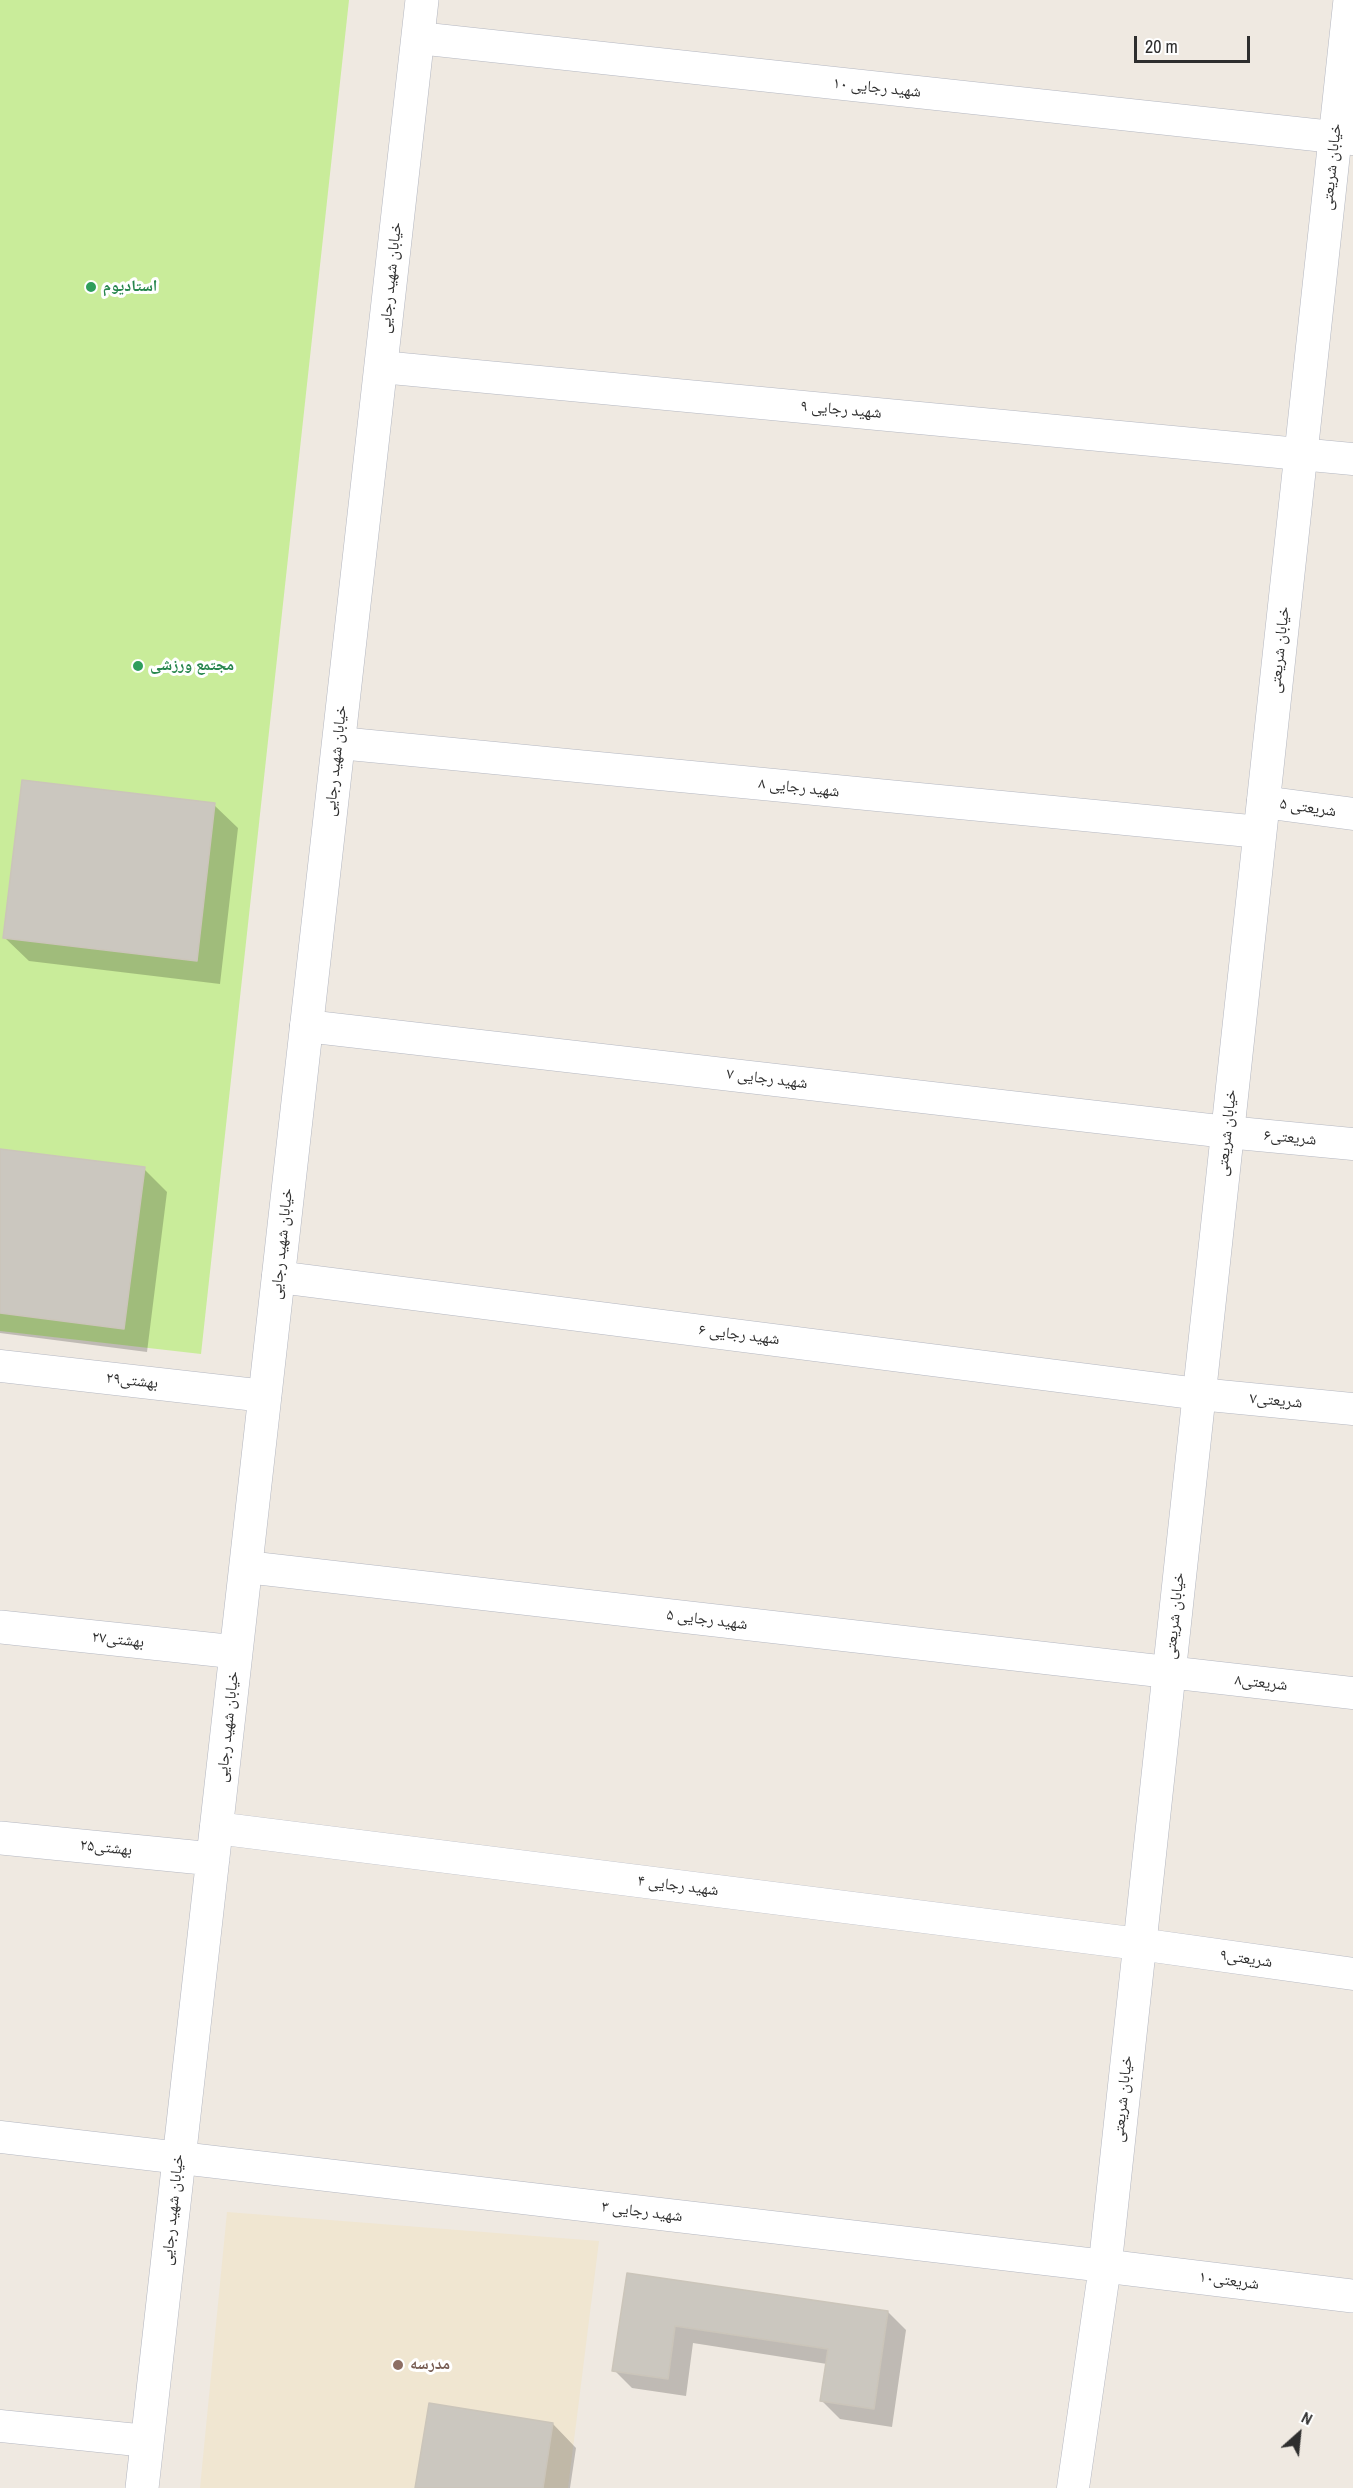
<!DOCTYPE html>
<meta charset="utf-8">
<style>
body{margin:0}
#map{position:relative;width:1353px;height:2488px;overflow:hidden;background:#efe9e1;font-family:"Archivo Narrow",sans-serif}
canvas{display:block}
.north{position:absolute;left:1269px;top:2404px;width:60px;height:60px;-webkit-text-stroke:4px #fff;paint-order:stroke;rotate:27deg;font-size:16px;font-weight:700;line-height:24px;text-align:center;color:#2e2e2e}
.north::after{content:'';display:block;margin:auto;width:21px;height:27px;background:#2e2e2e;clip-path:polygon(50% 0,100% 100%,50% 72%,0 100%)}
.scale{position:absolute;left:1134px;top:36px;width:116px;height:27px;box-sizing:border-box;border:3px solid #2e2e2e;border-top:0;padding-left:8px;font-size:18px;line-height:21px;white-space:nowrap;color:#2e2e2e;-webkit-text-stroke:4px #fff;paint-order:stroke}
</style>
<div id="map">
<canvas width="1353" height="2488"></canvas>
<div class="north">N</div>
<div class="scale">20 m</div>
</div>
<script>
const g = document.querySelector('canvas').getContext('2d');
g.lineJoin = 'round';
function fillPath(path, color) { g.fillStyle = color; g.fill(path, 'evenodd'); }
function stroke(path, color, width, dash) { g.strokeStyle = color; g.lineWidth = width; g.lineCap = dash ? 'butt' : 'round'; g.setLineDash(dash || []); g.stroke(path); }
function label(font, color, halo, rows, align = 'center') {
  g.font = font + ' "Archivo Narrow","Noto Naskh Arabic",sans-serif'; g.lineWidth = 6; g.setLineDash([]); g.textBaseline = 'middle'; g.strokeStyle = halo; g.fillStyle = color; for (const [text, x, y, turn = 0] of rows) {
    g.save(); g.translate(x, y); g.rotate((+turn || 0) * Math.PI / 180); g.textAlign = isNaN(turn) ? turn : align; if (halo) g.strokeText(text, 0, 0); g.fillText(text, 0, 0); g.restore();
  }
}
const education = new Path2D(`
 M227,2212L599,2241L568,2488H200Z`);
const pitch = new Path2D(`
 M0,0H349L201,1354L0,1331Z`);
const shadow = new Path2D(`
 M214,805L238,828L220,984L29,961L5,938Z
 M0,1150L144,1169L167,1192L147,1352L0,1333Z
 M628,2274L888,2312L906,2330L892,2427L840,2419L822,2401L827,2364L693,2343L686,2396L632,2388L614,2370Z
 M553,2424L576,2448L570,2488H417Z`);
const building = new Path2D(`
 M22,780L215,803L197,961L3,938Z
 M0,1149L145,1167L124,1329L0,1313Z
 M627,2273L888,2311L874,2409L820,2401L828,2349L675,2326L668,2379L612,2371Z
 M429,2403L553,2423L543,2488H415Z`);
const minor = new Path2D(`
 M418,38L1353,139
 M381,367L1353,459
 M339,743L1260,832
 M1263,802L1353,814
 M306,1026L1227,1132L1353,1144
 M278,1277L1199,1394L1353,1409
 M0,1366L265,1396
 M246,1567L1353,1693
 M216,1828L1139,1944L1353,1974
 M0,2137L1105,2266L1073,2488
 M0,2426L147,2441`);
const tertiary = new Path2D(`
 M1350,0L1105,2266L1353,2296
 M0,1627L236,1652
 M0,1838L213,1859
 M142,2488L422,0`);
const markers = [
 [91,287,6,"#2e9e5b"],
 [138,666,6,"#2e9e5b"],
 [398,2365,6,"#8d6e63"]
];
const streetNames = [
 ["۱۰ شهید رجایی",877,88,6],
 ["خیابان شریعتی",1332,167,-84],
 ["خیابان شهید رجایی",391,278,-84],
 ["۹ شهید رجایی",841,410,5],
 ["خیابان شریعتی",1280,650,-84],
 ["خیابان شهید رجایی",336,761,-84],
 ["۸ شهید رجایی",799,788,6],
 ["شریعتی ۵",1308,808,8],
 ["۷ شهید رجایی",767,1079,7],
 ["خیابان شریعتی",1227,1133,-84],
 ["شریعتی۶",1290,1138,5],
 ["خیابان شهید رجایی",282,1244,-84],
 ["۶ شهید رجایی",739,1335,7],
 ["بهشتی۲۹",132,1381,6],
 ["شریعتی۷",1276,1401,5],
 ["خیابان شریعتی",1175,1616,-84],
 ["۵ شهید رجایی",707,1620,7],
 ["بهشتی۲۷",118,1640,6],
 ["شریعتی۸",1261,1683,6],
 ["خیابان شهید رجایی",228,1727,-84],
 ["بهشتی۲۵",106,1848,6],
 ["۴ شهید رجایی",678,1886,7],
 ["شریعتی۹",1246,1959,8],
 ["خیابان شریعتی",1123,2099,-84],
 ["خیابان شهید رجایی",173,2210,-84],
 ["۳ شهید رجایی",642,2212,7],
 ["شریعتی۱۰",1229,2281,7]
];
const leisureNames = [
 ["استادیوم",103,287],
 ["مجتمع ورزشی",150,666]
];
const educationNames = [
 ["مدرسه",410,2365]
];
fillPath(education, '#f0e6d1');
fillPath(pitch, '#c9ec9a');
fillPath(shadow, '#0003');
fillPath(building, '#cbc7bf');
stroke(building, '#cbc5ba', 1.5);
stroke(minor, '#b4b7c1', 33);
stroke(tertiary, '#b4b7c1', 34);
stroke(minor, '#fff', 32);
stroke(tertiary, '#fff', 33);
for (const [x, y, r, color] of markers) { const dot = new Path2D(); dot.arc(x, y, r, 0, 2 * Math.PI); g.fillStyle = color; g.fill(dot); stroke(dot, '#fff', 2); }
label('16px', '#2e2e2e', '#fff', streetNames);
label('bold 16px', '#27864d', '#fff', leisureNames, 'left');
label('bold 16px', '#785e54', '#fff', educationNames, 'left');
</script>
